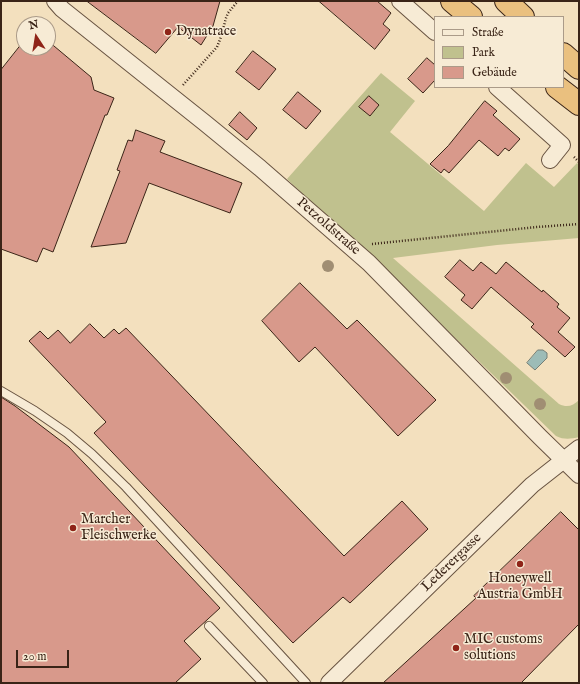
<!DOCTYPE html>
<meta charset="utf-8">
<style>
body{margin:0}
#map{position:relative;width:580px;height:684px;overflow:hidden;background:#f3e0be;font-family:"IM FELL English",serif}
canvas{display:block}
.frame{position:absolute;inset:0;border:2px solid #3a2417;pointer-events:none}
.legend{position:absolute;left:434px;top:16px;width:130px;height:72px;box-sizing:border-box;background:#f7ebd5;border:1px solid #ab9b89;margin:0;padding:5px 7px;list-style:none;font-size:12px;color:#3a2417}
.legend li{display:flex;align-items:center;gap:8px;height:20px}
.legend b{width:20px;border:1px solid #ab9b89}
.north{position:absolute;left:16px;top:16px;width:40px;height:40px;box-sizing:border-box;background:#f7ebd5;border:1px solid #ab9b89;border-radius:50%;rotate:348deg;font-size:11px;font-weight:700;line-height:16px;text-align:center;color:#3a2417}
.north::after{content:'';display:block;margin:auto;width:14px;height:18px;background:#8f2418;clip-path:polygon(50% 0,100% 100%,50% 72%,0 100%)}
.scale{position:absolute;left:16px;top:650px;width:53px;height:18px;box-sizing:border-box;border:2px solid #3a2417;border-top:0;padding-left:5px;font-size:12px;line-height:14px;white-space:nowrap;color:#3a2417;-webkit-text-stroke:3px #f7ebd5;paint-order:stroke}
</style>
<div id="map">
<canvas width="580" height="684"></canvas>
<div class="frame"></div>
<ul class="legend">
<li><b style="height:5px;background:#f7ebd5"></b>Straße</li>
<li><b style="height:11px;background:#c0c18e"></b>Park</li>
<li><b style="height:11px;background:#d8998b"></b>Gebäude</li>
</ul>
<div class="north">N</div>
<div class="scale">20 m</div>
</div>
<script>
const g = document.querySelector('canvas').getContext('2d');
g.lineJoin = 'round';
function fillPath(path, color) { g.fillStyle = color; g.fill(path, 'evenodd'); }
function stroke(path, color, width, dash) { g.strokeStyle = color; g.lineWidth = width; g.lineCap = dash ? 'butt' : 'round'; g.setLineDash(dash || []); g.stroke(path); }
function label(font, color, halo, rows, align = 'center') {
  g.font = font + ' "IM FELL English",serif'; g.lineWidth = 3; g.setLineDash([]); g.textBaseline = 'middle'; g.strokeStyle = halo; g.fillStyle = color; for (const [text, x, y, turn = 0] of rows) {
    g.save(); g.translate(x, y); g.rotate((+turn || 0) * Math.PI / 180); g.textAlign = isNaN(turn) ? turn : align; if (halo) g.strokeText(text, 0, 0); g.fillText(text, 0, 0); g.restore();
  }
}
const green = new Path2D(`
 M381,73L415,101L390,132L484,211L526,163L554,187L577,163L579,165V238L497,245L393,258L559,404C567,408 573,406 579,400V437C571,439 564,440 556,436L459,342L377,260L330,220L287,179Z`);
const water = new Path2D(`
 M538,350H543L547,353V358L535,370L527,363Z`);
const building = new Path2D(`
 M87,1H220L213,26L201,45L178,27L156,53Z
 M319,1H377L391,13L383,24L390,30L375,49Z
 M24,41V48H48V41L91,77L94,90L114,98L107,115H105L53,252L43,248L37,262L1,249V70Z
 M253,51L276,69L259,90L236,72Z
 M427,58L435,65V80L423,93L408,79Z
 M298,92L321,111L306,129L283,110Z
 M369,96L379,105L370,116L359,107Z
 M485,101L497,111L493,115L520,139L509,151L505,148L498,156L479,140L449,173L444,169L441,173L430,164L448,146Z
 M240,112L257,128L247,140L229,125Z
 M136,130L165,141L160,152L242,183L230,213L149,183L126,243L91,247L120,171L117,170L128,140L132,141Z
 M460,260L473,271L481,262L496,274L506,262L542,292L543,290L559,304L557,307L570,318L558,332L575,347L565,357L531,327L534,324L491,287L472,309L461,300L465,295L445,277Z
 M300,283L347,329L357,320L436,400L398,436L315,347L299,362L262,321Z
 M90,324L104,338L114,329L119,334L126,328L344,556L402,501L428,529L350,603L343,597L293,643L94,433L106,422L29,341L40,331L48,339L58,330L70,343Z
 M1,397L15,406L69,447L220,608L184,641L201,659L175,683H1Z
 M561,512L579,530V624L521,683H383L476,598L474,596Z`);
const path = new Path2D(`
 M183,85L217,47L221,37L226,18L228,13L238,1
 M574,157L579,162
 M372,244L537,227L579,224`);
const service = new Path2D(`
 M1,391L35,411L67,433L92,454L126,487L306,683
 M209,626L263,683`);
const minor = new Path2D(`
 M55,1L62,9L205,123L260,168L369,263L540,437L579,475
 M400,1L435,32
 M497,87L562,145L550,160
 M329,683L532,485L579,448`);
const motorway = new Path2D(`
 M452,1L471,17
 M506,1L523,17
 M563,54L579,68
 M557,87L579,104`);
const trees = [
 [328,266],
 [506,378],
 [540,404]
];
const markers = [
 [168,32,4,"#8f2418"],
 [73,528,4,"#8f2418"],
 [520,564,4,"#8f2418"],
 [456,648,4,"#8f2418"]
];
const poiNames = [
 ["Dynatrace",176,32],
 ["Marcher",81,520],
 ["Fleischwerke",81,536],
 ["Honeywell",520,579,"center"],
 ["Austria GmbH",520,595,"center"],
 ["MIC customs",464,640],
 ["solutions",464,656]
];
const streetNames = [
 ["Petzoldstraße",328,227,41],
 ["Lederergasse",452,563,-44]
];
fillPath(green, '#c0c18e');
fillPath(water, '#9dbcb7');
stroke(water, '#757f77', 1);
fillPath(building, '#d8998b');
stroke(building, '#3a2417', 1);
stroke(service, '#685341', 10);
stroke(minor, '#685341', 18);
stroke(motorway, '#3a2417', 24);
stroke(path, '#3a2417', 2.5, [1, 2]);
stroke(service, '#f7ebd5', 8);
stroke(minor, '#f7ebd5', 16);
stroke(motorway, '#eac07f', 22);
g.fillStyle = '#a08e73';
for (const [x, y] of trees) { g.beginPath(); g.arc(x, y, 6, 0, 2 * Math.PI); g.fill(); }
for (const [x, y, r, color] of markers) { const dot = new Path2D(); dot.arc(x, y, r, 0, 2 * Math.PI); g.fillStyle = color; g.fill(dot); stroke(dot, '#f7ebd5', 1.5); }
label('14px', '#3a2417', '#f7ebd5', poiNames, 'left');
label('14px', '#3a2417', '#f7ebd5', streetNames);
</script>
